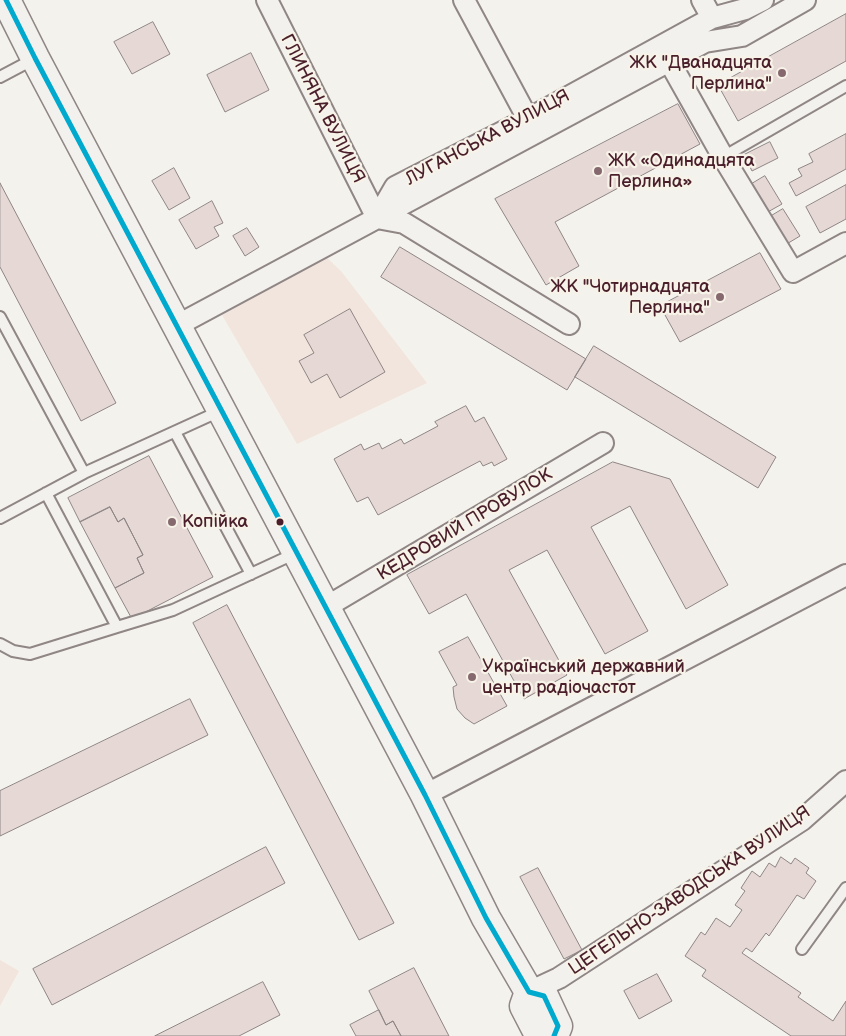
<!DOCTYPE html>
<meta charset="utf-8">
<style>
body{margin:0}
canvas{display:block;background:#f4f2ec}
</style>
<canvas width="846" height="1036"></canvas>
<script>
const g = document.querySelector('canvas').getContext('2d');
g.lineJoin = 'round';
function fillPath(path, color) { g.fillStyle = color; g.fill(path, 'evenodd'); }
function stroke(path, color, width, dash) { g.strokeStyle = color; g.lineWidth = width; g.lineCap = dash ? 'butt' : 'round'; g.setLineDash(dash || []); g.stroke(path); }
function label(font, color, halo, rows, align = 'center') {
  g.font = font + ' "Balsamiq Sans",sans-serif'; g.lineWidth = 4.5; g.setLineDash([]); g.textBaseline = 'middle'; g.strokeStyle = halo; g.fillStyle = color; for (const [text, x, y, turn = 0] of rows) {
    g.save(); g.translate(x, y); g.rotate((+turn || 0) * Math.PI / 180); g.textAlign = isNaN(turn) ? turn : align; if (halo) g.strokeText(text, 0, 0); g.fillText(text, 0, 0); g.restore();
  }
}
const built = new Path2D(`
 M326,257L341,271L427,383L297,444L222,315Z
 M0,960L19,971L0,1006Z`);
const building = new Path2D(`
 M846,14V61L738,121L718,85Z
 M153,22L170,54L132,74L114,42Z
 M251,53L269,90L225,112L207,75Z
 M678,104L700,144L555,222L579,266L546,285L495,199Z
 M846,134V169L796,196L789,183L802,176L798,169L813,162L809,154Z
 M770,142L778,158L752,171L744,155Z
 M174,168L190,198L169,210L152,181Z
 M765,176L782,204L766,213L750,185Z
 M0,183L116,403L81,421L0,267Z
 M846,185V219L820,233L806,207Z
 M212,201L223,223L214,227L219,236L196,249L179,220Z
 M783,209L800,236L785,245L768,218Z
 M247,228L259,247L245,256L233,236Z
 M400,247L586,359L567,390L381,277Z
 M760,253L781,289L680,342L660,306Z
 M350,309L385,372L340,398L327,374L311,383L299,361L314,353L304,335Z
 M594,346L776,457L758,488L575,377Z
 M466,406L475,422L484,417L507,459L494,466L492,462L483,466L480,461L378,515L368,497L357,502L334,459L361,444L364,450L379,443L382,449L401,439L404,444L438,426L435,422Z
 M149,456L213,577L132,619L115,588L144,573L137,558L143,555L124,518L118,522L110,507L80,522L68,498Z
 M613,462L670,479L728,585L686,609L630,506L591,527L648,631L605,654L547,550L509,570L567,675L524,699L466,594L429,614L407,575Z
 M110,507L118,522L124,518L143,555L137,558L144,573L115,588L80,522Z
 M227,605L394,923L359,940L193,623Z
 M468,637L507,706L474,724L465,718L457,709L454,697L453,687L457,685L439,652Z
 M190,699L208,735L0,836V791Z
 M266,847L285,883L52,1005L33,969Z
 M781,857L791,864L795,858L809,868L806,873L816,881L804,899L797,895L769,936L766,933L752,952L746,948L742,953L801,993L798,997L833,1021L846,1001V1036H791L702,976L706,970L685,956L701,932L705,935L716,918L730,927L742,910L735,905L745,891L741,888L752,871L760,877L769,863L775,867Z
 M538,868L582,950L564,959L520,877Z
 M414,968L449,1036H401L393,1021L386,1025L369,991Z
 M657,974L672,1001L639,1019L624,991Z
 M263,982L280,1015L239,1036H155Z
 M379,1010L386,1025L393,1021L401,1036H356L350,1025Z`);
const lane = new Path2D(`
 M0,77L34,59
 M723,157L846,86
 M0,317L84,473
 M175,432L251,574
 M46,493L117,627L173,610L296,553
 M0,518L84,473L220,411
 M0,644L13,651L30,654L117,627
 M802,949L846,888`);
const street = new Path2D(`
 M267,0L377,218
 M464,0L528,119
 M702,0L712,18
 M669,61L723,157L793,272L846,243
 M377,218L395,187L528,119L712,18L745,9L763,0
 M377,218L404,223L569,324
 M176,326L705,42L742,36L805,0
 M326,607L603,443
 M425,795L846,575
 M529,992L559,978L802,820L846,781`);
const secondary = new Path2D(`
 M6,0L35,58L425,795L486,918L529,992L544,996L558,1026L554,1036
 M529,992L524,1006L539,1035L542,1036`);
const bus1 = new Path2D(`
 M6,0L35,58L425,795L486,918L529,992L544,996L558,1026L554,1036`);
const markers = [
 [782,73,5,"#86696f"],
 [598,171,5,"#86696f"],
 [720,297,5,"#86696f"],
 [172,522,5,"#86696f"],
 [280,522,4.5,"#4a1f2b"],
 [472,677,5,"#86696f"]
];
const poiNames = [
 ["ЖК \"Дванадцята",772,63,"right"],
 ["Перлина\"",772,84,"right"],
 ["ЖК «Одинадцята",608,161],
 ["Перлина»",608,182],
 ["ЖК \"Чотирнадцята",710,287,"right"],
 ["Перлина\"",710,308,"right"],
 ["Копійка",182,522],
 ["Український державний",482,667],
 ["центр радіочастот",482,688]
];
const streetNames = [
 ["ГЛИНЯНА ВУЛИЦЯ",322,109,63],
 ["ЛУГАНСЬКА ВУЛИЦЯ",488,138,-28],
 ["КЕДРОВИЙ ПРОВУЛОК",465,525,-31],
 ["ЦЕГЕЛЬНО-ЗАВОДСЬКА ВУЛИЦЯ",690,891,-34]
];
fillPath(built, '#f2e5dd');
fillPath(building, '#e5d8d5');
stroke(building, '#8f8685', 1);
stroke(lane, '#8f8685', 14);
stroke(street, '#8f8685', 24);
stroke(secondary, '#8f8685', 31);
stroke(lane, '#f2f1ed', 10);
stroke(street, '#f2f1ed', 20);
stroke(secondary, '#f2f1ed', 28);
stroke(bus1, '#00a9ce', 5);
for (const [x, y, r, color] of markers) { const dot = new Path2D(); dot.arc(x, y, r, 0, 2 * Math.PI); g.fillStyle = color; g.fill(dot); stroke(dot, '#f7f3e8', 2); }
label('18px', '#4a1f2b', '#f7f3e8', poiNames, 'left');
label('18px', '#4a1f2b', '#f7f3e8', streetNames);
</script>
